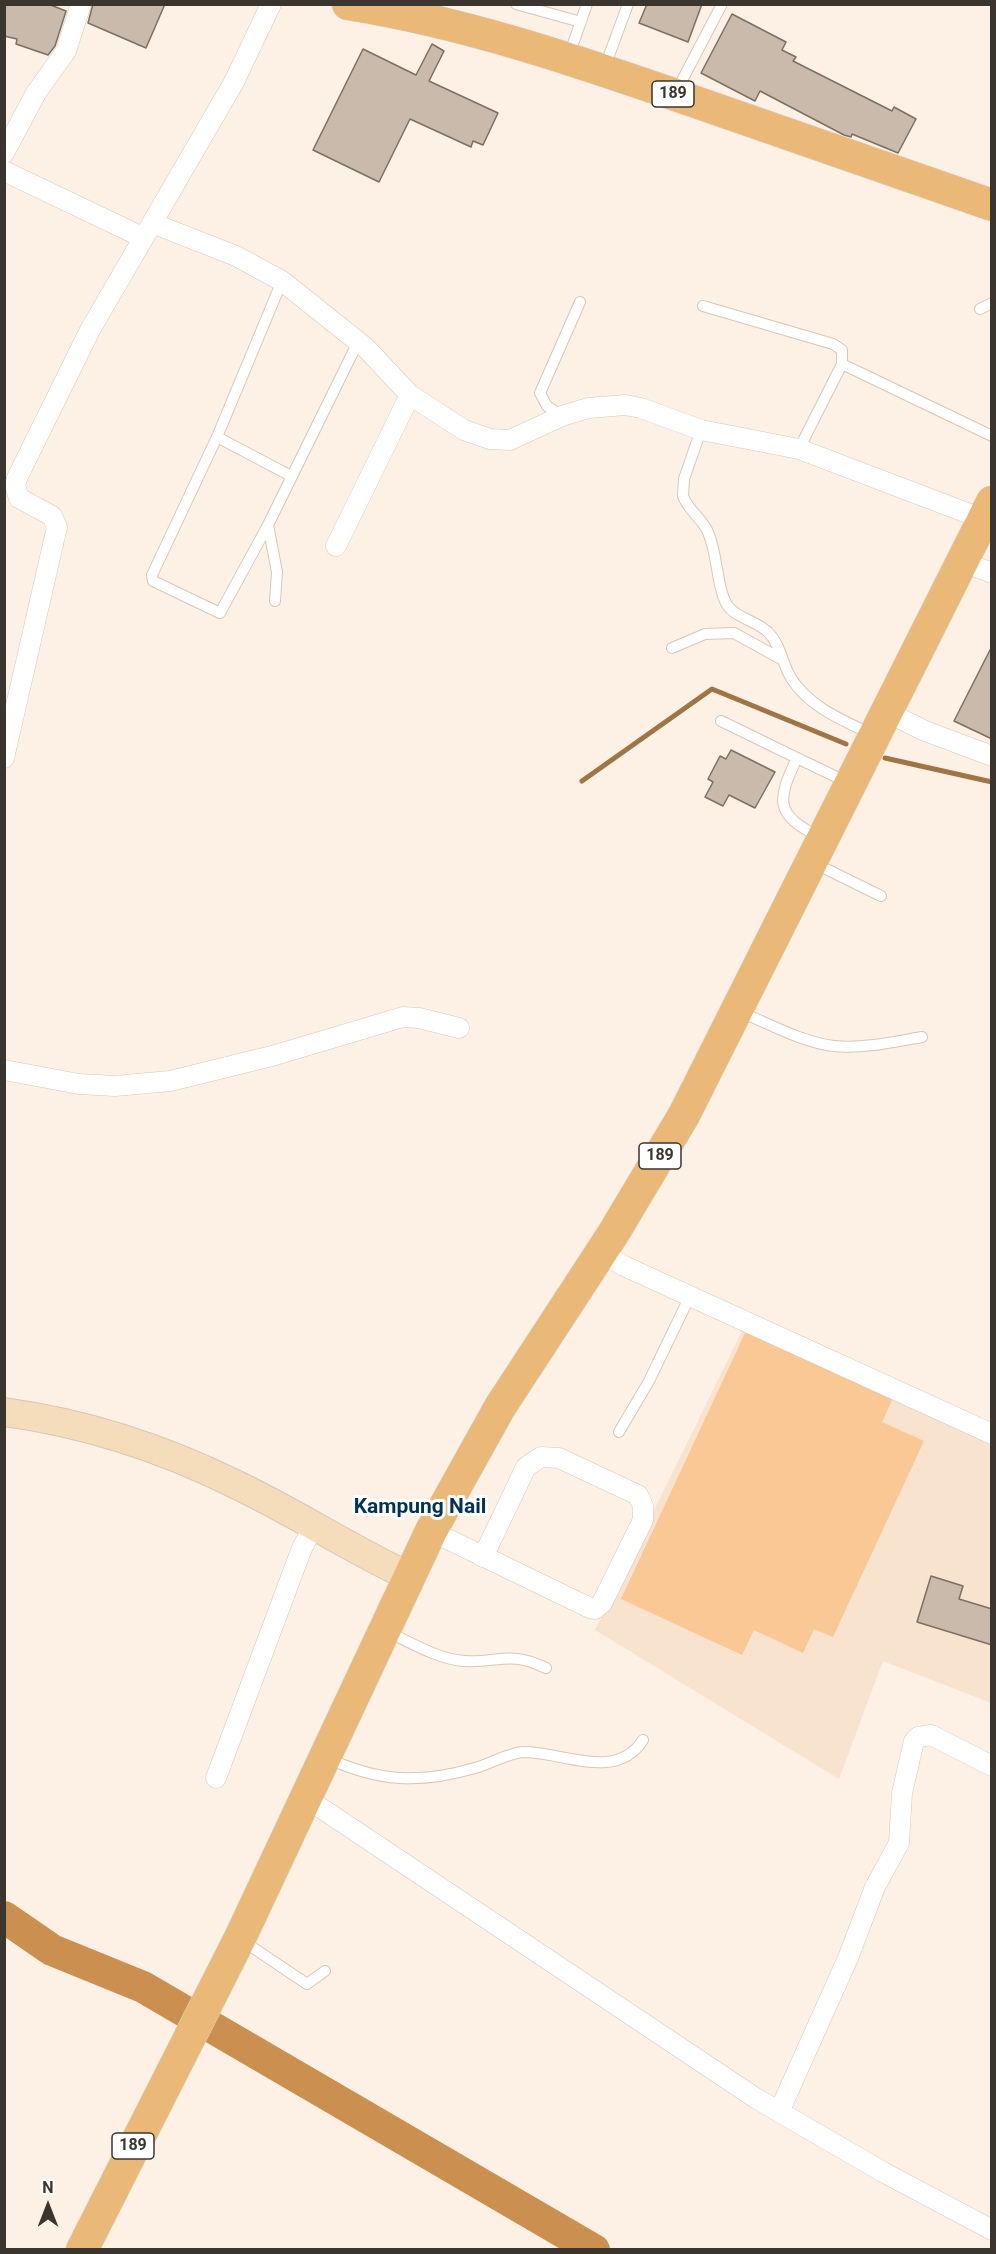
<!DOCTYPE html>
<style>
body{margin:0}
#map{position:relative;width:996px;height:2254px;overflow:hidden;background:#fdf1e5;font-family:Roboto,sans-serif}
canvas{display:block}
.frame{position:absolute;inset:0;border:6px solid #3b3530;pointer-events:none}
.north{position:absolute;left:18px;top:2176px;width:60px;height:60px;-webkit-text-stroke:4px #fff;paint-order:stroke;rotate:0deg;font-size:16px;font-weight:700;line-height:24px;text-align:center;color:#3b3530}
.north::after{content:'';display:block;margin:auto;width:21px;height:27px;background:#3b3530;clip-path:polygon(50% 0,100% 100%,50% 72%,0 100%)}
</style>
<div id="map">
<canvas width="996" height="2254"></canvas>
<div class="frame"></div>
<div class="north">N</div>
</div>
<script>
const g = document.querySelector('canvas').getContext('2d');
g.lineJoin = 'round';
function fillPath(path, color) { g.fillStyle = color; g.fill(path, 'evenodd'); }
function stroke(path, color, width, dash) { g.strokeStyle = color; g.lineWidth = width; g.lineCap = dash ? 'butt' : 'round'; g.setLineDash(dash || []); g.stroke(path); }
function label(font, color, halo, rows, align = 'center') {
  g.font = font + ' Roboto,sans-serif'; g.lineWidth = 6; g.setLineDash([]); g.textBaseline = 'middle'; g.strokeStyle = halo; g.fillStyle = color; for (const [text, x, y, turn = 0] of rows) {
    g.save(); g.translate(x, y); g.rotate((+turn || 0) * Math.PI / 180); g.textAlign = isNaN(turn) ? turn : align; if (halo) g.strokeText(text, 0, 0); g.fillText(text, 0, 0); g.restore();
  }
}
const built = new Path2D(`
 M744,1327L892,1393L991,1445V1703L883,1661L839,1779L595,1630Z`);
const green = new Path2D(`
 M746,1331L893,1398L882,1422L924,1441L833,1637L814,1629L803,1653L754,1630L742,1655L621,1599Z`);
const stream = new Path2D(`
 M885,758L992,782
 M582,781L712,689L846,744`);
const river = new Path2D(`
 M4,1917L52,1950L143,1987L594,2250`);
const building = new Path2D(`
 M4,4H48L66,11L55,46L48,55L16,44L17,39L4,36Z
 M93,4H165L146,48L88,23Z
 M647,4H702L688,42L639,23Z
 M732,14L786,42L782,50L796,57L793,61L892,111L894,107L916,119L898,153L852,134L851,137L844,135L760,91L755,101L701,73Z
 M432,44L444,51L429,81L498,113L483,145L473,141L471,147L410,119L379,182L313,150L363,49L416,75Z
 M992,646V739L954,721Z
 M731,750L775,772L755,808L729,795L723,806L705,797L713,782L708,779L720,756L726,759Z
 M931,1576L963,1586L959,1599L992,1609V1645L917,1622Z`);
const lane = new Path2D(`
 M516,4L581,22
 M568,58L587,4
 M604,69L628,4
 M676,92L722,4
 M282,281L217,437L152,575L153,581L220,613L268,525L358,342
 M703,306L833,344L842,350V364L799,449
 M980,309L992,303
 M842,364L992,436
 M562,416L547,406L540,393L580,302
 M701,430L684,479L683,496C688,510 701,518 707,530C718,553 716,582 725,601C732,618 757,620 769,633C781,646 782,663 791,678C810,708 843,720 873,735
 M217,437L291,476
 M268,525L277,572L275,601
 M672,648L705,634L734,633L783,660
 M721,721L797,758
 M820,837C774,815 777,800 797,758L849,783
 M814,863L881,896
 M738,1011C768,1023 801,1042 834,1046C862,1049 893,1042 922,1037
 M619,1432L649,1381L690,1296
 M386,1631C410,1642 437,1659 464,1661C499,1663 509,1650 546,1668
 M327,1758C379,1782 420,1784 475,1768C490,1764 508,1753 523,1752C564,1752 616,1782 643,1740
 M243,1941L307,1984L325,1971`);
const street = new Path2D(`
 M4,153L36,93L66,51L81,4
 M4,171L142,237
 M152,223L236,256L282,281L366,348L410,395L464,430L490,439L510,440L562,416L588,408L625,405L641,408L701,430L799,449L983,519
 M336,546L410,395
 M961,561L992,573
 M885,711L925,731L992,756
 M4,758L57,527L52,516L19,498L15,486L17,478L90,330L234,82L271,4
 M4,1070L79,1084L115,1086L170,1081L272,1056L403,1017L419,1018L459,1028
 M600,1252L624,1266L992,1434
 M431,1531L590,1608L595,1609L602,1603L643,1520V1506L638,1495L559,1458L541,1457L526,1467L483,1557
 M216,1778L302,1548L314,1526
 M306,1798L757,2099L883,2172L992,2230
 M779,2112L848,1958L875,1887L899,1843L902,1793L914,1741L918,1737L931,1735L992,1766`);
const secondary = new Path2D(`
 M4,1412C85,1423 162,1448 235,1484C294,1512 349,1548 408,1576`);
const primary = new Path2D(`
 M348,4C467,23 577,61 690,100C791,135 891,170 992,205
 M82,2250L240,1938L431,1531L500,1407L613,1234L684,1115L992,502`);
const shields = [
 [673,94,42],
 [660,1156,42],
 [133,2146,42]
];
const shieldNames = [
 ["189",673,94],
 ["189",660,1156],
 ["189",133,2146]
];
const quarterNames = [
 ["Kampung Nail",420,1508]
];
fillPath(built, '#f8e3ce');
fillPath(green, '#fac895');
stroke(stream, '#a07546', 5);
stroke(river, '#cb904f', 32);
fillPath(building, '#c9baac');
stroke(building, '#7d6f62', 1.5);
stroke(lane, '#d6c7b8', 12);
stroke(street, '#d6c7b8', 21);
stroke(secondary, '#d6c7b8', 30);
stroke(primary, '#d4d3d1', 33);
stroke(lane, '#fff', 10);
stroke(street, '#fff', 20);
stroke(secondary, '#f5dcbb', 28);
stroke(primary, '#ebb977', 32);
for (const [x, y, w] of shields) { const box = new Path2D(); box.roundRect(x - w / 2, y - 13, w, 26, 4.5); g.fillStyle = '#fff'; g.fill(box); stroke(box, '#3b3530', 1.5); }
label('bold 16px', '#3b3530', null, shieldNames);
label('bold 21px', '#013356', '#fff', quarterNames);
</script>
